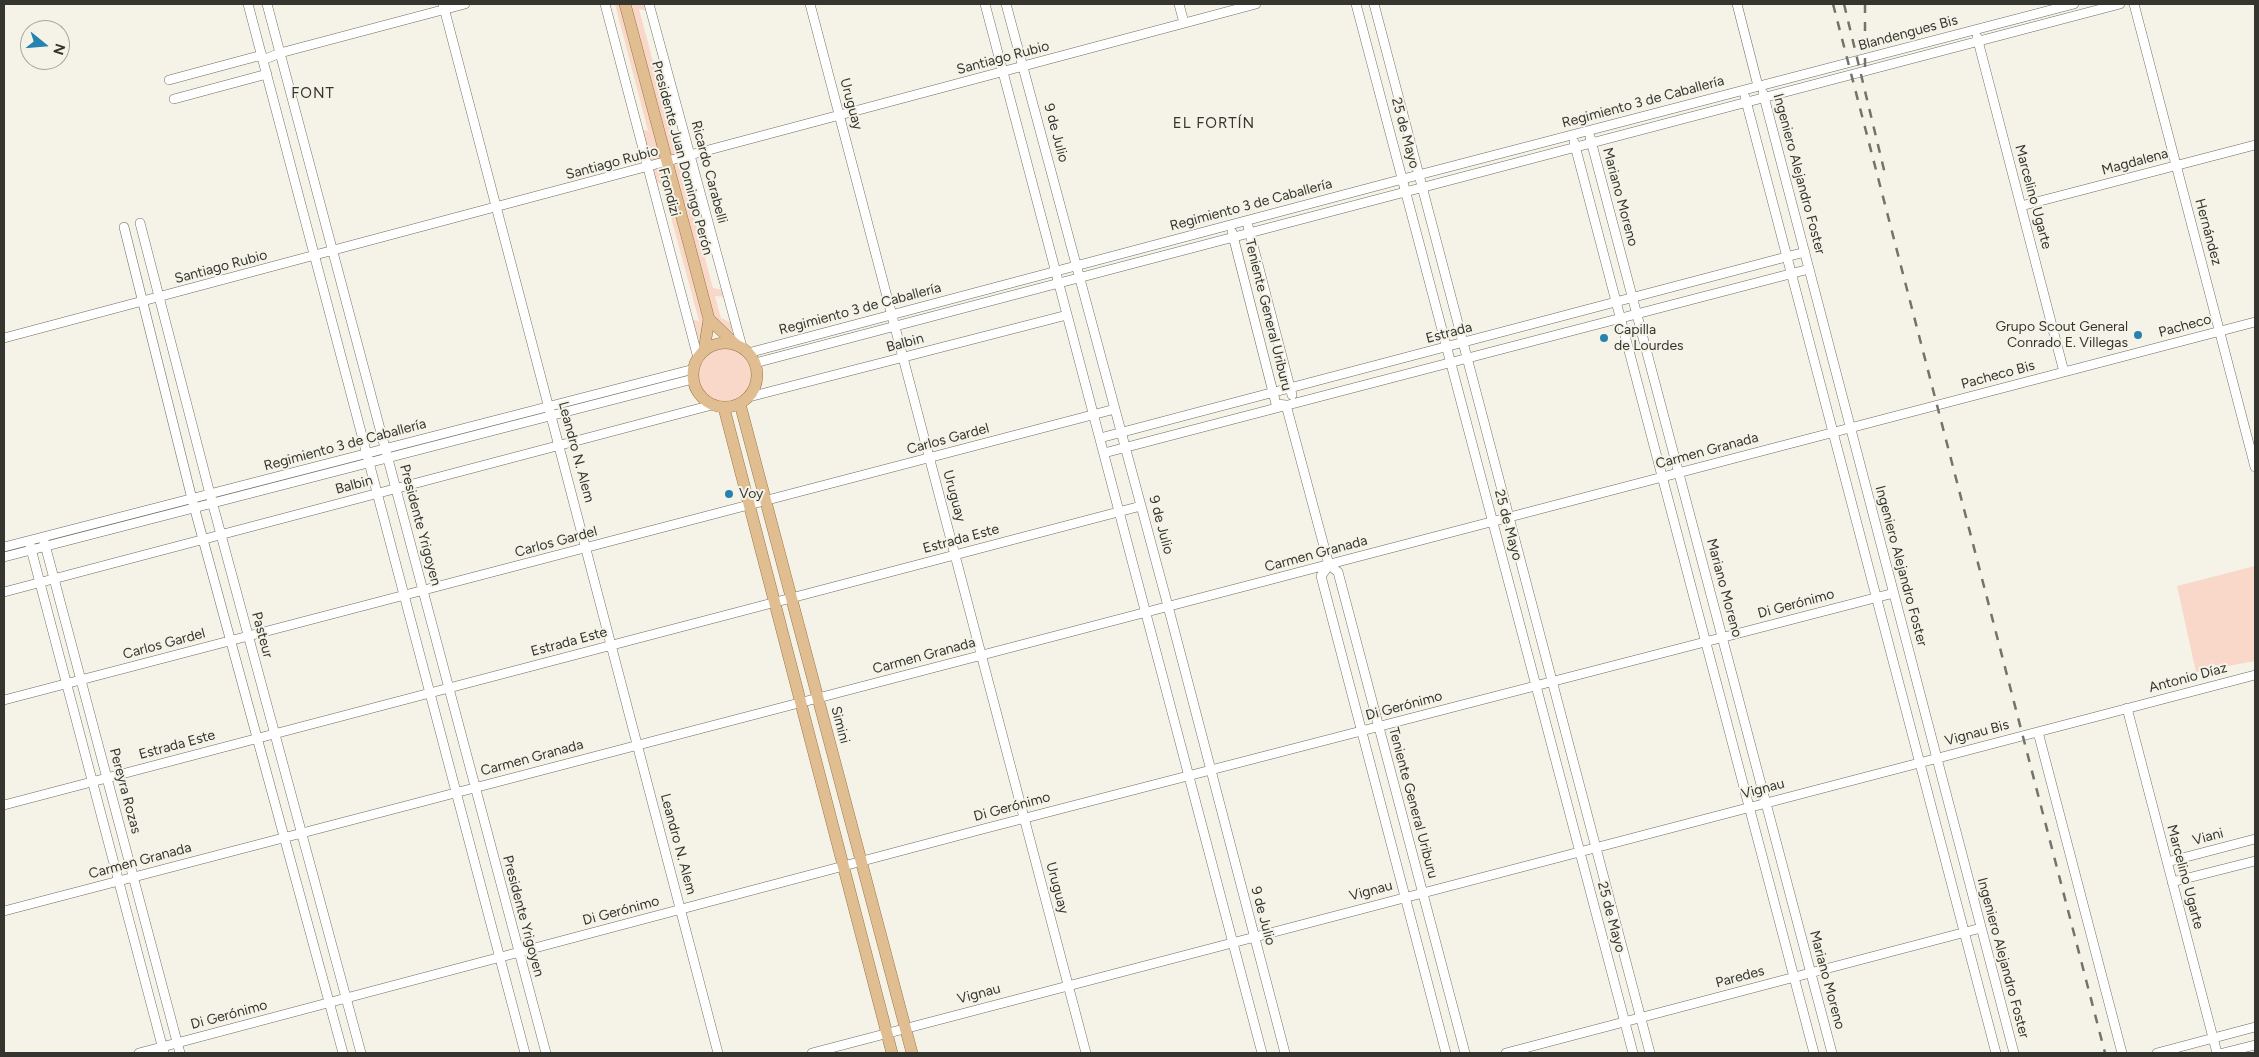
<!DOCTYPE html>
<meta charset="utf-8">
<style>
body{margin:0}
#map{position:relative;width:2259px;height:1057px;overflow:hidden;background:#f5f3e8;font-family:Figtree,sans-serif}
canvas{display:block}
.frame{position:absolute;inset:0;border:5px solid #353530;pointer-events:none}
.north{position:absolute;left:20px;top:20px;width:50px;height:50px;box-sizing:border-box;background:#f5f3e8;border:1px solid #a8a79e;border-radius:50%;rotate:107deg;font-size:14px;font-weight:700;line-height:20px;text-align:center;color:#353530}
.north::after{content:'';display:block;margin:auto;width:18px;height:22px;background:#2682af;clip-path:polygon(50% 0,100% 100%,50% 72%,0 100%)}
</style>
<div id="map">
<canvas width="2259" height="1057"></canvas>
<div class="frame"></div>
<div class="north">N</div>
</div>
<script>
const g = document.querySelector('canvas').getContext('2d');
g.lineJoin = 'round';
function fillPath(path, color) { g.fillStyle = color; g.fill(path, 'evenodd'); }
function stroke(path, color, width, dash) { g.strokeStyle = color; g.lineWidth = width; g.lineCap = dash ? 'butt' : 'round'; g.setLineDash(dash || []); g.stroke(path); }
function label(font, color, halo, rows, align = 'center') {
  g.font = font + ' Figtree,sans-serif'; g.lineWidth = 4; g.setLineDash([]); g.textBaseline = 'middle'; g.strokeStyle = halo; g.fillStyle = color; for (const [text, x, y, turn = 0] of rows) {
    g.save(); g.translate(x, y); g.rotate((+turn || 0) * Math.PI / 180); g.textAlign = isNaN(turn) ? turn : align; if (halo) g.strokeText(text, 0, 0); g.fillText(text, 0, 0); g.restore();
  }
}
const green = new Path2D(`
 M615,4H622L705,319L700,339H697L690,319L699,321L662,184L654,182L641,129L648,131Z
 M630,4H645L648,11L639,9L665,106L674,109L677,119L668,118L672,132L681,134L694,183L685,182L689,198L699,201L701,209L691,206L713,288L723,290L725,297L715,296L721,318L732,323L734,329L731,332L713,318Z
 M697 375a28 28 0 1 1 56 0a28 28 0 1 1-56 0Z
 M2255,566V661L2196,672L2177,586Z`);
const minor = new Path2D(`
 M248,4L525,1053
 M267,4L546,1053
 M443,4L718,1053
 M605,4L698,358
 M649,4L742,347
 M810,4L1086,1053
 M985,4L1262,1053
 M1006,4L1168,606L1285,1053
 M1179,4L1184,23
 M1356,4L1633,1053
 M1374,4L1650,1053
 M1737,4L1758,86
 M2134,4L2255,467
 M1977,37L2064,372
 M263,60L280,53L465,4
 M169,80L262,55
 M1763,93L2014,1053
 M1745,97L1996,1053
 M174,99L267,74
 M1590,137L1832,1053
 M1574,142L1814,1053
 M2021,206L2255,145
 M140,223L210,494L361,1053
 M1248,226L1292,395
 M124,227L192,499L343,1053
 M1232,232L1276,404L1286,405
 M4,338L1256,4
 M748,353L1403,179L2074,4
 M755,363L2120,4
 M749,397L1067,315
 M1286,405L1329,565L1338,572L1465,1053
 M1100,438L1805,252
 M1104,453L1809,269
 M44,541L180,1053
 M30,545L164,1053
 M4,547L694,369
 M4,557L693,379
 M1329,565L1321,576L1446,1053
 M4,592L712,405
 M4,700L1115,409
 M2127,708L2217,1053
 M2038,732L2122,1053
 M4,805L1141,506
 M2167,862L2255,839
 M2172,882L2255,861
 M4,911L2255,322
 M139,1053L983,829L1894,593
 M812,1053L2255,675
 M1506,1053L1981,928
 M2157,1053L2255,1027
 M2223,1053L2255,1045`);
const major = new Path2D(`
 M625,4L709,319L704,351
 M709,319L735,344
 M693 375a32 32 0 1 1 64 0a32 32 0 1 1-64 0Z
 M740,404L912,1053
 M724,408L892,1053`);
const rail = new Path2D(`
 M1833,4L2105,1053
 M1844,4L1885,174
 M1865,67V4`);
const markers = [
 [2138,335,5,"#2682af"],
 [1604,338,5,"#2682af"],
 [729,494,5,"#2682af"]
];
const streetNames = [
 ["Blandengues Bis",1908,33,-15],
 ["Santiago Rubio",1003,58,-15],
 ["Regimiento 3 de Caballería",1643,102,-15],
 ["Uruguay",851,104,75],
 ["9 de Julio",1056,133,75],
 ["25 de Mayo",1405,133,75],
 ["Presidente Juan Domingo Perón",682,158,75],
 ["Magdalena",2135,162,-15],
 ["Santiago Rubio",612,163,-15],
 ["Ricardo Carabelli",709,172,75],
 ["Ingeniero Alejandro Foster",1799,174,75],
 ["Frondizi",669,192,75],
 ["Mariano Moreno",1620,197,75],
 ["Marcelino Ugarte",2033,197,75],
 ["Regimiento 3 de Caballería",1251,205,-15],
 ["Hernández",2208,232,75],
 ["Santiago Rubio",221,267,-15],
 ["Regimiento 3 de Caballería",860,309,-15],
 ["Teniente General Uriburu",1268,315,76],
 ["Pacheco",2185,326,-15],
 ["Estrada",1449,333,-15],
 ["Balbin",905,343,-15],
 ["Pacheco Bis",1998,375,-15],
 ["Carlos Gardel",948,439,-15],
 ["Regimiento 3 de Caballería",345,445,-15],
 ["Carmen Granada",1707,451,-15],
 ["Leandro N. Alem",576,452,75],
 ["Balbin",354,485,-15],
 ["Uruguay",954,496,75],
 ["Presidente Yrigoyen",420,525,75],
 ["9 de Julio",1161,525,75],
 ["25 de Mayo",1508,525,75],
 ["Estrada Este",961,539,-15],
 ["Carlos Gardel",556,542,-15],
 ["Carmen Granada",1316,554,-15],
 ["Ingeniero Alejandro Foster",1901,566,75],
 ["Mariano Moreno",1724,588,75],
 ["Di Gerónimo",1796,604,-15],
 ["Pasteur",262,635,75],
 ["Estrada Este",569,642,-15],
 ["Carlos Gardel",164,644,-15],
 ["Carmen Granada",924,656,-15],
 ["Antonio Díaz",2188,678,-15],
 ["Di Gerónimo",1404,706,-15],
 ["Simini",840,725,75],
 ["Vignau Bis",1977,733,-15],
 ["Estrada Este",177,745,-15],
 ["Carmen Granada",532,758,-15],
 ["Vignau",1763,789,-15],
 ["Pereyra Rozas",125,791,75],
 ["Teniente General Uriburu",1413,803,75],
 ["Di Gerónimo",1012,807,-15],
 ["Viani",2208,837,-15],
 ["Leandro N. Alem",678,844,75],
 ["Carmen Granada",140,861,-15],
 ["Marcelino Ugarte",2185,877,75],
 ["Uruguay",1057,888,75],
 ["Vignau",1371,891,-15],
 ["Di Gerónimo",621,911,-15],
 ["Presidente Yrigoyen",523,916,75],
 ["9 de Julio",1263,916,75],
 ["25 de Mayo",1611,917,75],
 ["Ingeniero Alejandro Foster",2003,958,75],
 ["Paredes",1740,977,-15],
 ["Mariano Moreno",1827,980,75],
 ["Vignau",979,994,-15],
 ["Di Gerónimo",229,1015,-15]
];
const poiNames = [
 ["Grupo Scout General",2128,327,"right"],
 ["Conrado E. Villegas",2128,343,"right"],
 ["Capilla",1614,330],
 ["de Lourdes",1614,346],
 ["Voy",739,494]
];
const neighbourhoodNames = [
 ["FONT",313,94],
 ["EL FORTÍN",1214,124]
];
fillPath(green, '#f9d8c9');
stroke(minor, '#6d6c62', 10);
stroke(major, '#967240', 12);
stroke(minor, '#fff', 9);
stroke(major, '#e0be91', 11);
stroke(rail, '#73726b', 2.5, [9, 9]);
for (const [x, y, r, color] of markers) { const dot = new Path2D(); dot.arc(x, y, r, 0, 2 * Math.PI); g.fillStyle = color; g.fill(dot); stroke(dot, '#f5f3e8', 2); }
label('14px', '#353530', '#f5f3e8', streetNames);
label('14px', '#353530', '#f5f3e8', poiNames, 'left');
g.letterSpacing = '1px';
label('15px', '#353530', '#f5f3e8', neighbourhoodNames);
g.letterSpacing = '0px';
</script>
